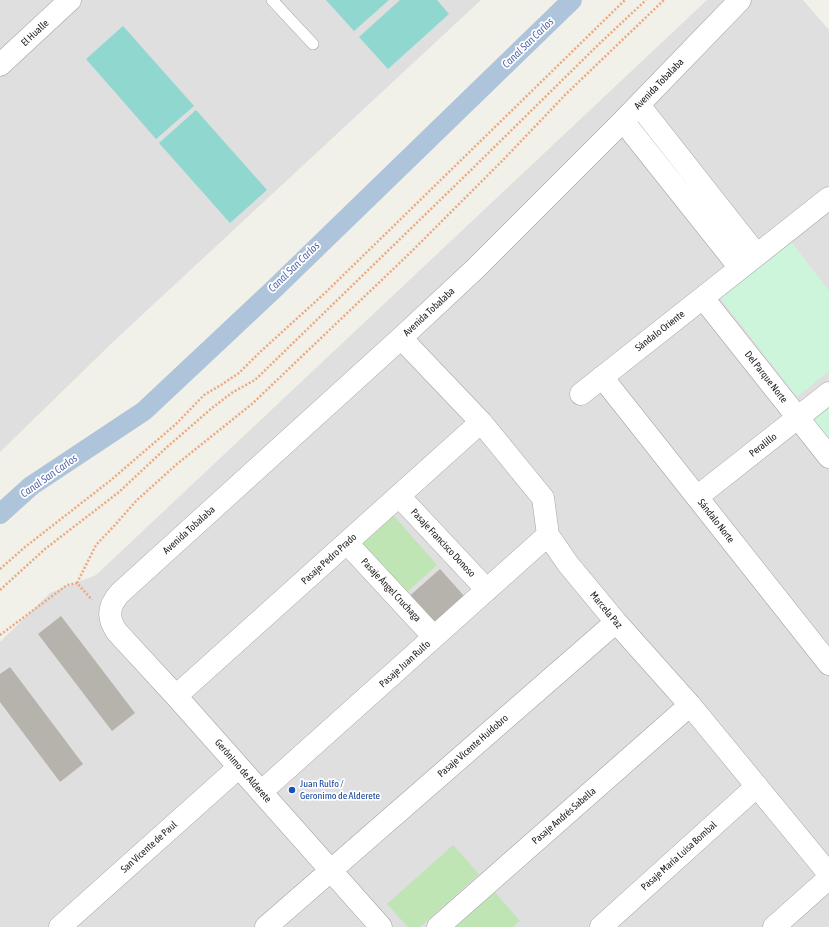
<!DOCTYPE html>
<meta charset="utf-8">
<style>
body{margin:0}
canvas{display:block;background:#f1f0e9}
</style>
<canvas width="829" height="927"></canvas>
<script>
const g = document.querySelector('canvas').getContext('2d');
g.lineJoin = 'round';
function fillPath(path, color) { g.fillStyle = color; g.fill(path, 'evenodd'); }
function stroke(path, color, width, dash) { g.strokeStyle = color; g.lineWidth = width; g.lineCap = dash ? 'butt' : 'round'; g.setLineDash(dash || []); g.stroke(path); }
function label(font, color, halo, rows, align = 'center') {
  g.font = font + ' "Asap Condensed",sans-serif'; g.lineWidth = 3.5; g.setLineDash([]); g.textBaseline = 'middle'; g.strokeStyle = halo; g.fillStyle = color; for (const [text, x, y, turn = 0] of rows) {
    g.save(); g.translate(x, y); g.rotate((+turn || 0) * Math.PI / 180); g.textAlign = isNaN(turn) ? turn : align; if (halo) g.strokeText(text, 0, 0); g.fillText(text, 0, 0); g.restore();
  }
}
const residential = new Path2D(`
 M0,0H481L113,342L0,452Z
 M707,0H803L829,30V927H0V642L50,593L96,575Z`);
const grass = new Path2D(`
 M393,515L437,565L404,595L359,544Z
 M453,845L479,874L420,927H408L387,904Z
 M494,891L520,921L513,927H454Z`);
const park = new Path2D(`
 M790,240L829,291V371L797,397L718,295Z
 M829,399V447L806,418Z`);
const pitch = new Path2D(`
 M326,0H389L354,31Z
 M400,0H437L449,14L388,69L359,37Z
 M123,26L194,106L156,139L86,59Z
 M196,110L267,190L230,223L159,143Z`);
const canal = new Path2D(`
 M0,514L31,486L144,411L274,289L572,0`);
const building = new Path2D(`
 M440,569L465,597L430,628L405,600Z
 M61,616L135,713L112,731L38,634Z
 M10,667L83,764L60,782L0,702V674Z`);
const path = new Path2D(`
 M0,569L25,547L111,480L176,424L204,395L221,385L239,373L259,353L326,292L625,0
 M77,583L96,545L115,525L137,500L177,464L253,403L410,253L504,159L566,94L664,0
 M0,590L45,549L119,492L167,447L212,408L233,392L255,380L469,172L599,44L646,0
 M0,635L67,585L77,583L92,600`);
const service = new Path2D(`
 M272,0L313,44`);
const minor = new Path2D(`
 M639,105L757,255
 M623,121L740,268
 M703,298L829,457
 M401,338L481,422L543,498L548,535L568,564L616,622L690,705L829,874
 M602,377L829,664
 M581,394L829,198
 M399,496L487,590
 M697,497L829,393
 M347,543L434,637
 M176,696L481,422
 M261,792L548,535
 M60,927L239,767
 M266,927L616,622
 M381,927L176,696L117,632C107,618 108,606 120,593L401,338L475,269L623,121L740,0
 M438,927L690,705
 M601,927L757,786
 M774,927L829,878`);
const tertiary = new Path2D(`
 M0,65L70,0`);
const markers = [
 [292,790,4,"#1a4fb4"]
];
const streetNames = [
 ["El Hualle",35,33,-43],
 ["Avenida Tobalaba",659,84,-46],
 ["Avenida Tobalaba",429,312,-43],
 ["Sándalo Oriente",660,331,-38],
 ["Del Parque Norte",766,377,52],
 ["Peralillo",763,445,-38],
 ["Sándalo Norte",716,521,52],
 ["Avenida Tobalaba",189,530,-42],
 ["Pasaje Francisco Donoso",443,543,47],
 ["Pasaje Pedro Prado",329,559,-42],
 ["Pasaje Ángel Cruchaga",391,590,47],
 ["Marcela Paz",606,610,50],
 ["Pasaje Juan Rulfo",405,664,-42],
 ["Pasaje Vicente Huidobro",473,746,-41],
 ["Gerónimo de Alderete",243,771,49],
 ["Pasaje Andrés Sabella",564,816,-41],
 ["San Vicente de Paul",149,847,-42],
 ["Pasaje María Luisa Bombal",679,856,-42]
];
const transitNames = [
 ["Juan Rulfo /",300,784],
 ["Geronimo de Alderete",300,796]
];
const waterNames = [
 ["Canal San Carlos",528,43,-44],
 ["Canal San Carlos",294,267,-44],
 ["Canal San Carlos",49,476,-35]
];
fillPath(residential, '#dfdfdf');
fillPath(grass, '#bfe5b5');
fillPath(park, '#ccf5db');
fillPath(pitch, '#90d7d0');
stroke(canal, '#aec4da', 20);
fillPath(building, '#b6b3ac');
stroke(service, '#a3a3a3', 12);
stroke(minor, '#a3a3a3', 23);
stroke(tertiary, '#a3a3a3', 23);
stroke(path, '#eda97e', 2.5, [2, 2]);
stroke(service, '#fff', 11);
stroke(minor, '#fff', 22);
stroke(tertiary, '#fff', 22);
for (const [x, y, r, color] of markers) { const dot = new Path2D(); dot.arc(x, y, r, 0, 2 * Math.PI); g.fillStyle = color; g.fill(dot); stroke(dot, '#fff', 1.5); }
label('10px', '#222', '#fff', streetNames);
label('10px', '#164399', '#fff', transitNames, 'left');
label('italic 11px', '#5668a9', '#fff', waterNames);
</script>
